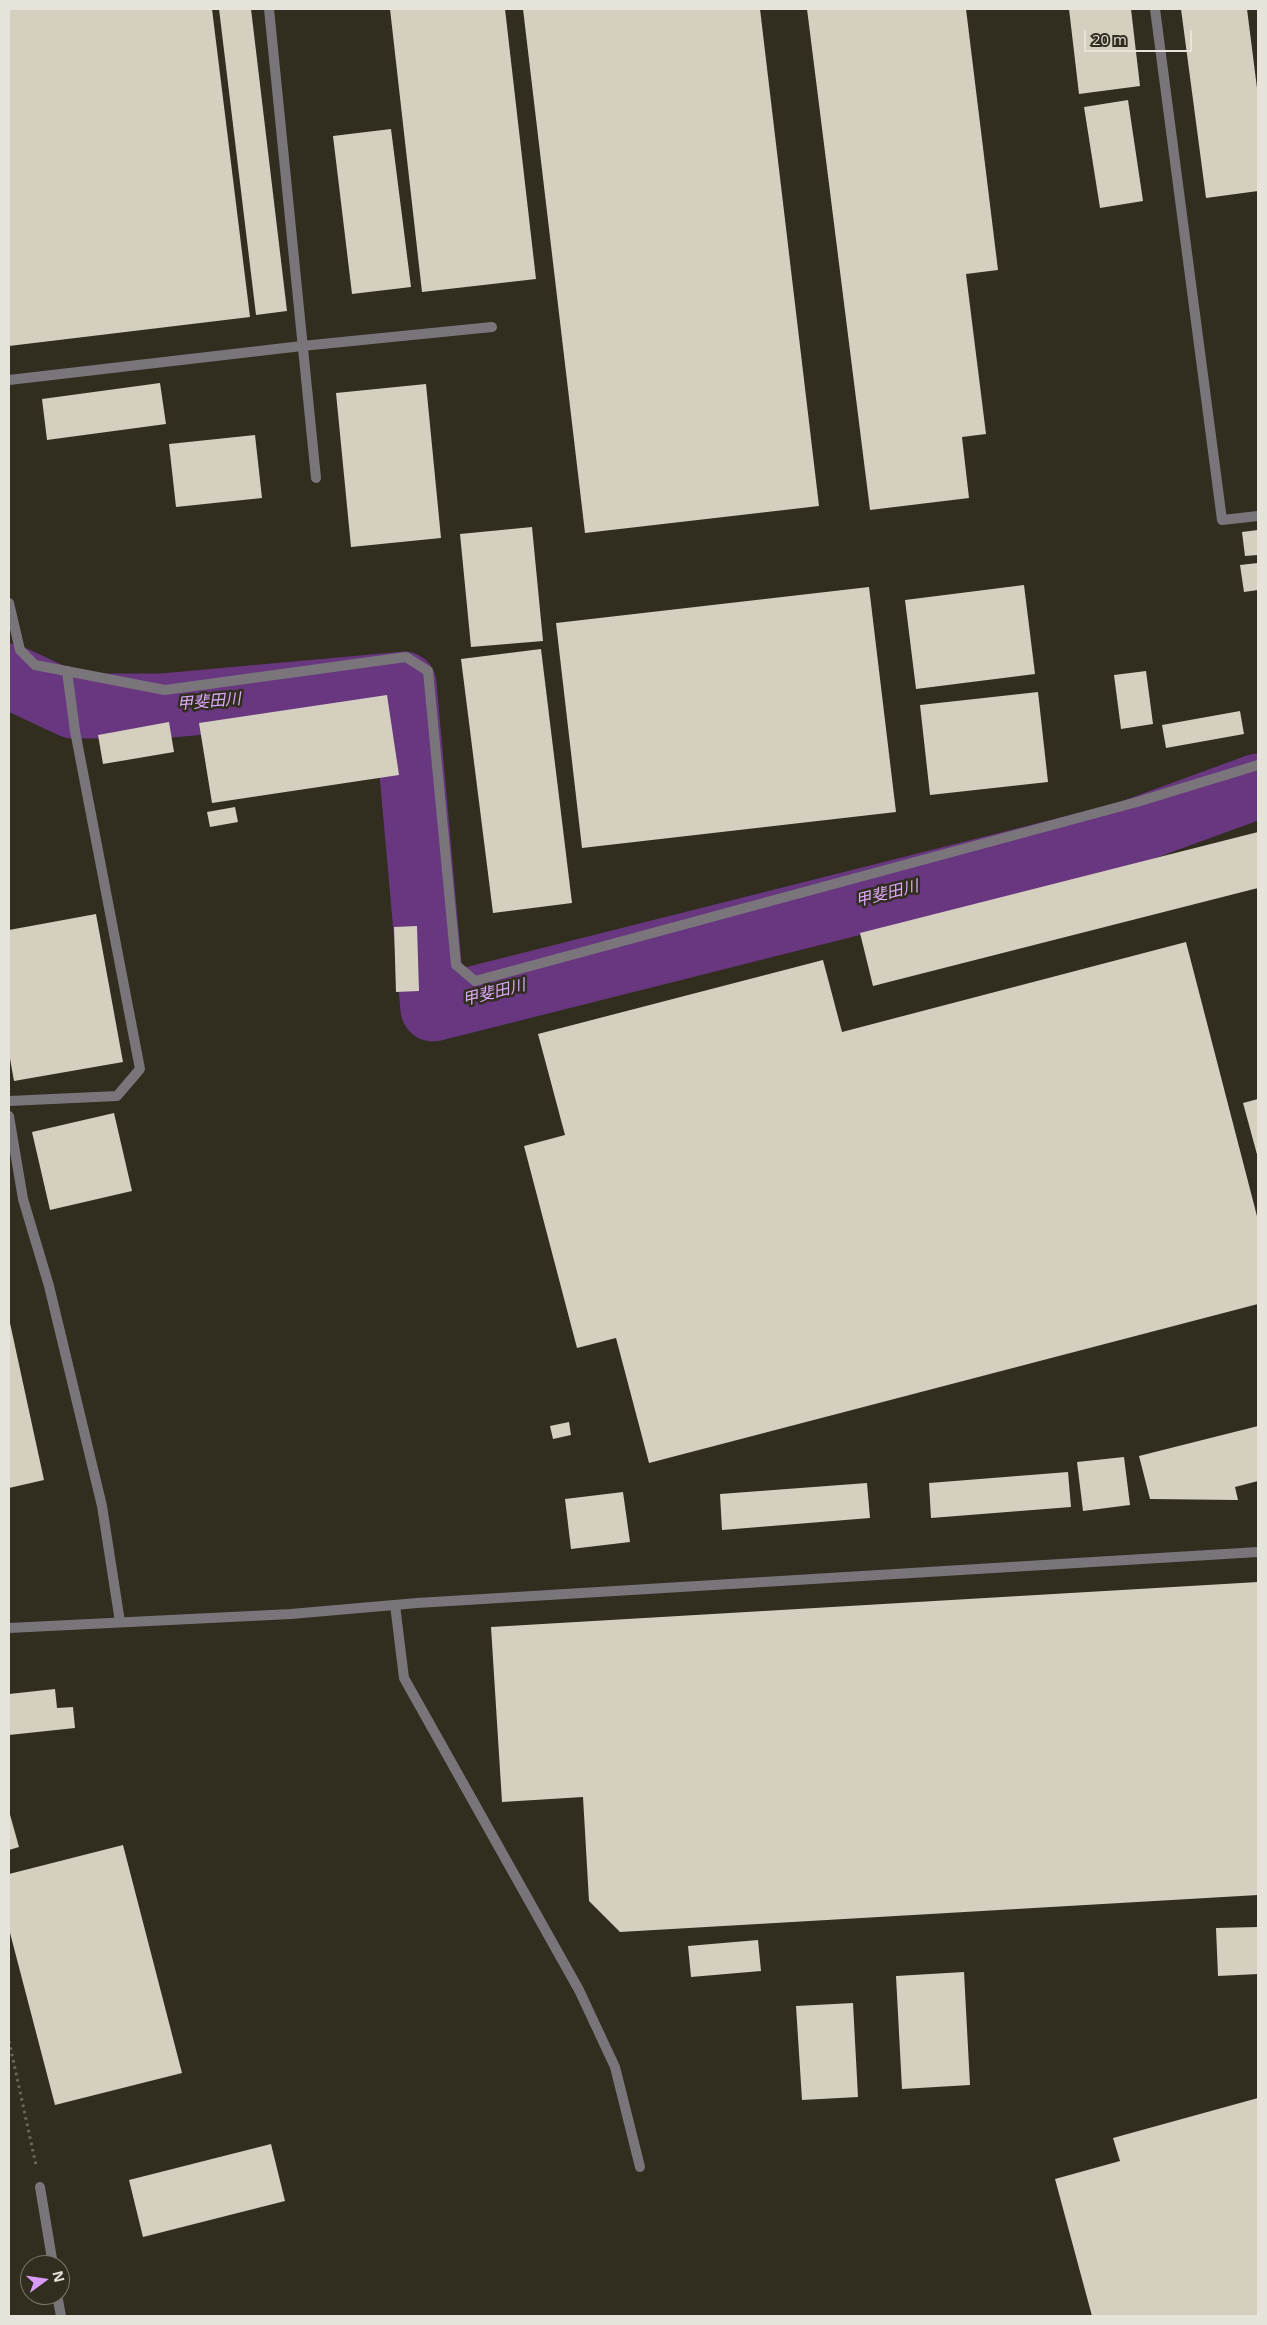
<!DOCTYPE html>
<meta charset="utf-8">
<style>
body{margin:0}
#map{position:relative;width:1267px;height:2325px;overflow:hidden;background:#312d1f;font-family:"Open Sans",sans-serif}
canvas{display:block}
.frame{position:absolute;inset:0;border:10px solid #e5e3da;pointer-events:none}
.north{position:absolute;left:20px;top:2255px;width:50px;height:50px;box-sizing:border-box;background:#312d1f;border:1px solid #79766a;border-radius:50%;rotate:76deg;font-size:14px;font-weight:700;line-height:20px;text-align:center;color:#e5e3da}
.north::after{content:'';display:block;margin:auto;width:18px;height:22px;background:#d89bf8;clip-path:polygon(50% 0,100% 100%,50% 72%,0 100%)}
.scale{position:absolute;left:1084px;top:30px;width:108px;height:22px;box-sizing:border-box;border:2px solid #e5e3da;border-top:0;padding-left:6px;font-size:15px;line-height:18px;white-space:nowrap;color:#e5e3da;-webkit-text-stroke:4px #312d1f;paint-order:stroke}
</style>
<div id="map">
<canvas width="1267" height="2325"></canvas>
<div class="frame"></div>
<div class="north">N</div>
<div class="scale">20 m</div>
</div>
<script>
const g = document.querySelector('canvas').getContext('2d');
g.lineJoin = 'round';
function stroke(path, color, width, dash) { g.strokeStyle = color; g.lineWidth = width; g.lineCap = dash ? 'butt' : 'round'; g.setLineDash(dash || []); g.stroke(path); }
function fillPath(path, color) { g.fillStyle = color; g.fill(path, 'evenodd'); }
function label(font, color, halo, rows, align = 'center') {
  g.font = font + ' "Open Sans","Noto Sans JP",sans-serif'; g.lineWidth = 5; g.setLineDash([]); g.textBaseline = 'middle'; g.strokeStyle = halo; g.fillStyle = color; for (const [text, x, y, turn = 0] of rows) {
    g.save(); g.translate(x, y); g.rotate((+turn || 0) * Math.PI / 180); g.textAlign = isNaN(turn) ? turn : align; if (halo) g.strokeText(text, 0, 0); g.fillText(text, 0, 0); g.restore();
  }
}
const river = new Path2D(`
 M9,676L73,706H161L404,684L433,1009L1124,835L1258,786`);
const building = new Path2D(`
 M9,9H212L250,317L9,346Z
 M219,9H251L287,311L256,315Z
 M390,9H505L536,279L422,292Z
 M523,9H760L819,506L585,533Z
 M807,9H966L998,270L966,274L986,434L962,437L969,498L870,510Z
 M1069,9H1131L1140,86L1079,94Z
 M1181,9H1247L1258,96V191L1206,198Z
 M1128,100L1143,201L1100,208L1084,107Z
 M391,129L411,287L352,294L333,136Z
 M160,383L166,424L47,440L42,399Z
 M426,384L441,538L351,547L336,393Z
 M255,435L262,498L176,507L169,444Z
 M532,527L543,641L471,647L460,534Z
 M1258,530V555L1245,556L1242,532Z
 M1258,563V590L1244,592L1240,565Z
 M1024,585L1035,674L916,689L905,600Z
 M869,587L896,812L582,848L556,623Z
 M541,649L572,903L493,913L461,659Z
 M1146,671L1153,724L1121,729L1114,675Z
 M1038,692L1048,782L930,795L920,705Z
 M387,695L399,775L212,803L199,723Z
 M1240,711L1244,734L1166,748L1162,725Z
 M169,722L174,752L103,764L98,735Z
 M235,807L238,822L210,827L207,812Z
 M1258,832V888L873,986L860,933Z
 M96,914L123,1062L14,1081L9,1053V930Z
 M417,926L419,991L396,992L394,927Z
 M1186,942L1258,1220V1304L649,1463L616,1338L577,1348L524,1146L565,1135L538,1034L823,960L842,1032Z
 M1258,1099V1158L1243,1103Z
 M114,1113L132,1191L50,1210L32,1132Z
 M10,1323L44,1480L9,1488V1324Z
 M569,1422L571,1435L553,1439L550,1426Z
 M1258,1426V1481L1235,1487L1238,1500L1150,1499L1139,1456Z
 M1124,1457L1130,1505L1083,1511L1077,1462Z
 M1068,1472L1071,1507L931,1518L929,1483Z
 M867,1483L870,1518L722,1530L720,1494Z
 M623,1492L630,1542L571,1549L565,1499Z
 M1258,1582V1895L620,1932L589,1901L583,1797L502,1802L491,1627Z
 M55,1689L57,1708L73,1707L75,1728L9,1735V1694Z
 M9,1811L19,1847L9,1850Z
 M123,1845L182,2073L55,2105L9,1929V1874Z
 M1258,1927V1974L1218,1976L1216,1928Z
 M758,1940L761,1971L691,1977L688,1946Z
 M964,1972L970,2085L902,2089L896,1976Z
 M853,2003L858,2097L802,2100L796,2006Z
 M1258,2098V2316H1092L1055,2179L1120,2161L1113,2138Z
 M271,2144L285,2201L143,2237L129,2180Z`);
const path = new Path2D(`
 M9,2041L36,2165`);
const lane = new Path2D(`
 M269,9L316,478
 M1155,9L1222,520L1258,516
 M9,380L302,346L492,327
 M9,1101L117,1096L140,1069L75,731L67,671
 M9,1116L23,1199L49,1286L102,1506L120,1622
 M395,1605L404,1678L579,1990L615,2067L640,2167`);
const street = new Path2D(`
 M9,603L20,650L35,665L165,690L406,657L428,671L456,965L475,981L1137,802L1258,765
 M9,1628L291,1614L417,1603L1258,1552
 M40,2187L53,2265
 M57,2295L61,2316`);
const waterNames = [
 ["甲斐田川",209,702,-5],
 ["甲斐田川",887,894,-14],
 ["甲斐田川",494,993,-14]
];
stroke(river, '#683780', 65);
fillPath(building, '#d4cfbe');
stroke(path, '#6c685c', 3, [2.5, 4]);
stroke(lane, '#79757b', 10);
stroke(street, '#79757b', 10);
label('italic 16px', '#dda9fa', '#312d1f', waterNames);
</script>
